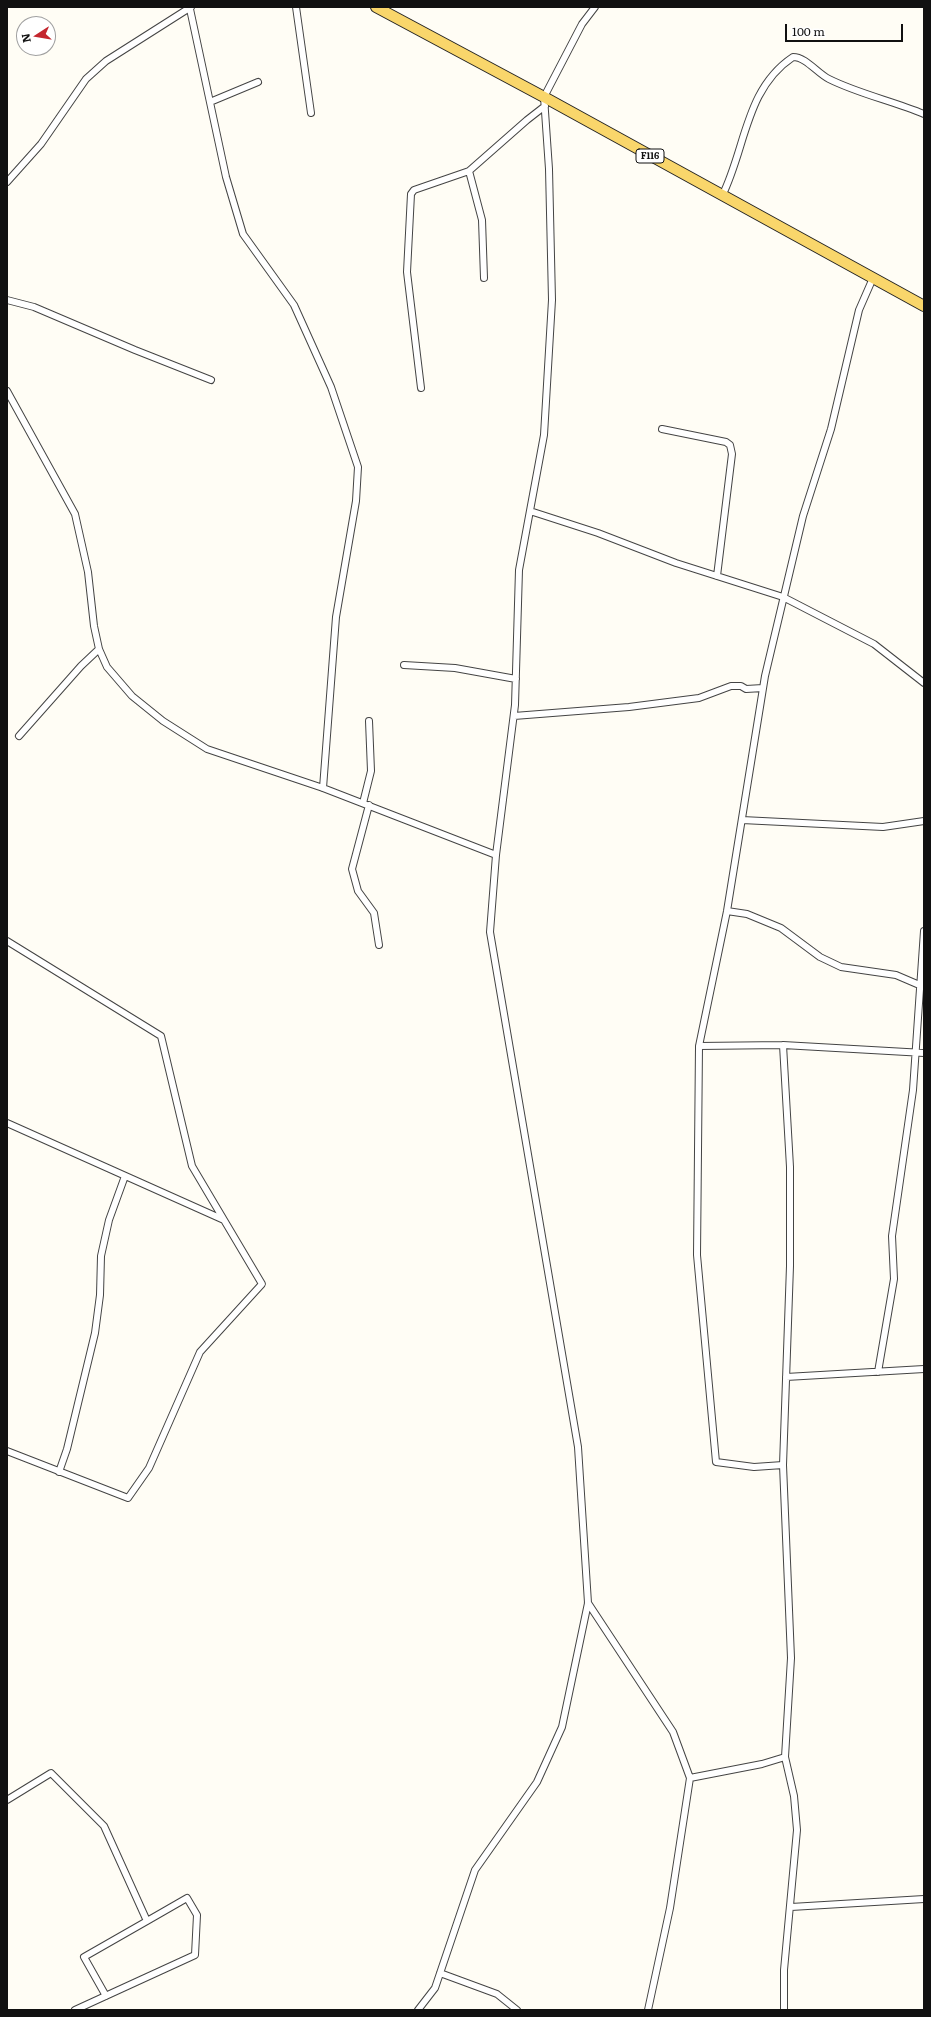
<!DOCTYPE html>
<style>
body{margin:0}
#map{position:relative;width:931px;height:2017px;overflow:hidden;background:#fffdf5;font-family:Literata,serif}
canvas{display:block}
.frame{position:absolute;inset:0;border:8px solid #111;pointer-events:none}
.north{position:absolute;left:16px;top:16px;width:40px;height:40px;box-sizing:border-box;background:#fff;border:1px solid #a0a0a0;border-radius:50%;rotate:258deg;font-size:11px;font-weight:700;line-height:16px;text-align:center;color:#111}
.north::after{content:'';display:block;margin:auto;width:14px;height:18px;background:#c4262e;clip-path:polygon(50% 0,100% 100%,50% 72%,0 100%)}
.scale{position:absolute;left:785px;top:24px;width:118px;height:18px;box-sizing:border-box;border:2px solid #111;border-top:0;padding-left:5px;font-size:12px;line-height:14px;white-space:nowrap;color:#111;-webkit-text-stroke:3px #fff;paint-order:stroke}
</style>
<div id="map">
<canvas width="931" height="2017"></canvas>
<div class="frame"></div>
<div class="north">N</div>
<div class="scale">100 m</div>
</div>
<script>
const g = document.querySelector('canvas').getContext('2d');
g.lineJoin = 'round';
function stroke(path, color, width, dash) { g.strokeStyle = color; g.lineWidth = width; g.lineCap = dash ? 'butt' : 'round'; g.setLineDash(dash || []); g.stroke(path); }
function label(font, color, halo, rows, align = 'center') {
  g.font = font + ' Literata,serif'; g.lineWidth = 4; g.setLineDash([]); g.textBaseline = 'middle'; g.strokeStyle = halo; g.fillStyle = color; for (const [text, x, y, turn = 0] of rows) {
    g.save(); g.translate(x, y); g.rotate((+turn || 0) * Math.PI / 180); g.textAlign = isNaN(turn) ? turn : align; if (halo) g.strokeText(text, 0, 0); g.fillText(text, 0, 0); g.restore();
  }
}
const street = new Path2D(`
 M296,7L311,113
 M190,9L226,177L243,234L294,305L331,387L358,467L356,501L336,617L323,788
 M210,102L258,82
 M469,171L482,220L484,278
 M7,182L41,144L86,79L106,61L191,7
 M722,196C746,148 745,89 793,57C806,57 817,73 829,79C859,94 893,101 924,114
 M7,300L34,307L135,350L211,380
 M421,388L407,272L411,194L414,190L469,171L527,120L545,106
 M7,391L75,514L88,572L94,626L99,649L107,667L132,696L163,721L207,749L323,788L496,855
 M662,429L726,442L730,445L732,454L717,576
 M530,511L598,533L676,563L783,597L874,644L924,683
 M404,665L455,668L516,679
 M514,716L629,707L699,698L731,686H741L746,689L763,688
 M19,736L81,666L99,649
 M363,803L371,771L369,721
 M369,805L352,869L358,891L374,913L379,945
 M742,820L883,827L924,821
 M727,911L747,914L781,928L820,957L841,967L896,975L924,987
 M7,941L161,1036L192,1166L224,1220
 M699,1046L783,1045L924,1053
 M7,1123L224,1220L262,1284L200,1352L149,1468L128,1498L7,1451
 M878,1372L894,1279L892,1236L913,1090L924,931
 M786,1377L924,1369
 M783,1465L790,1266V1167L783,1045
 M59,1472L67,1449L95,1333L100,1295L101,1256L109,1220L125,1176
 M588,1603L673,1732L690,1778L670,1908L648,2010
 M690,1778L762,1764L785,1757L791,1658L783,1465L754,1467L716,1462L697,1255L699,1046L727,911L765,676L803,516L831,429L859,310L873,278
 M7,1800L51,1773L104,1826L147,1921L187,1898L197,1915L195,1955L75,2010
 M791,1907L924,1899
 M440,1973L497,1994L517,2010
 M106,1996L84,1957L147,1921
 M418,2010L435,1988L475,1870L537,1782L562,1727L588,1603L578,1447L490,932L496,855L515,705L519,570L544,435L552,300L549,169L544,97L582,24L595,7
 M784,2010V1970L797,1830L794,1796L785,1757`);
const primary = new Path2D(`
 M376,7L544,97L924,306`);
const shields = [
 [650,156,28]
];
const shieldNames = [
 ["F116",650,156]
];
stroke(street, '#444', 8);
stroke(primary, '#222', 12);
stroke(street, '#fff', 6);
stroke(primary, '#f9d66b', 10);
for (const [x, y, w] of shields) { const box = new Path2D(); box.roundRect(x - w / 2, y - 7, w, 14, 3); g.fillStyle = '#fff'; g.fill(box); stroke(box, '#111', 1); }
label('bold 9px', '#111', null, shieldNames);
</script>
